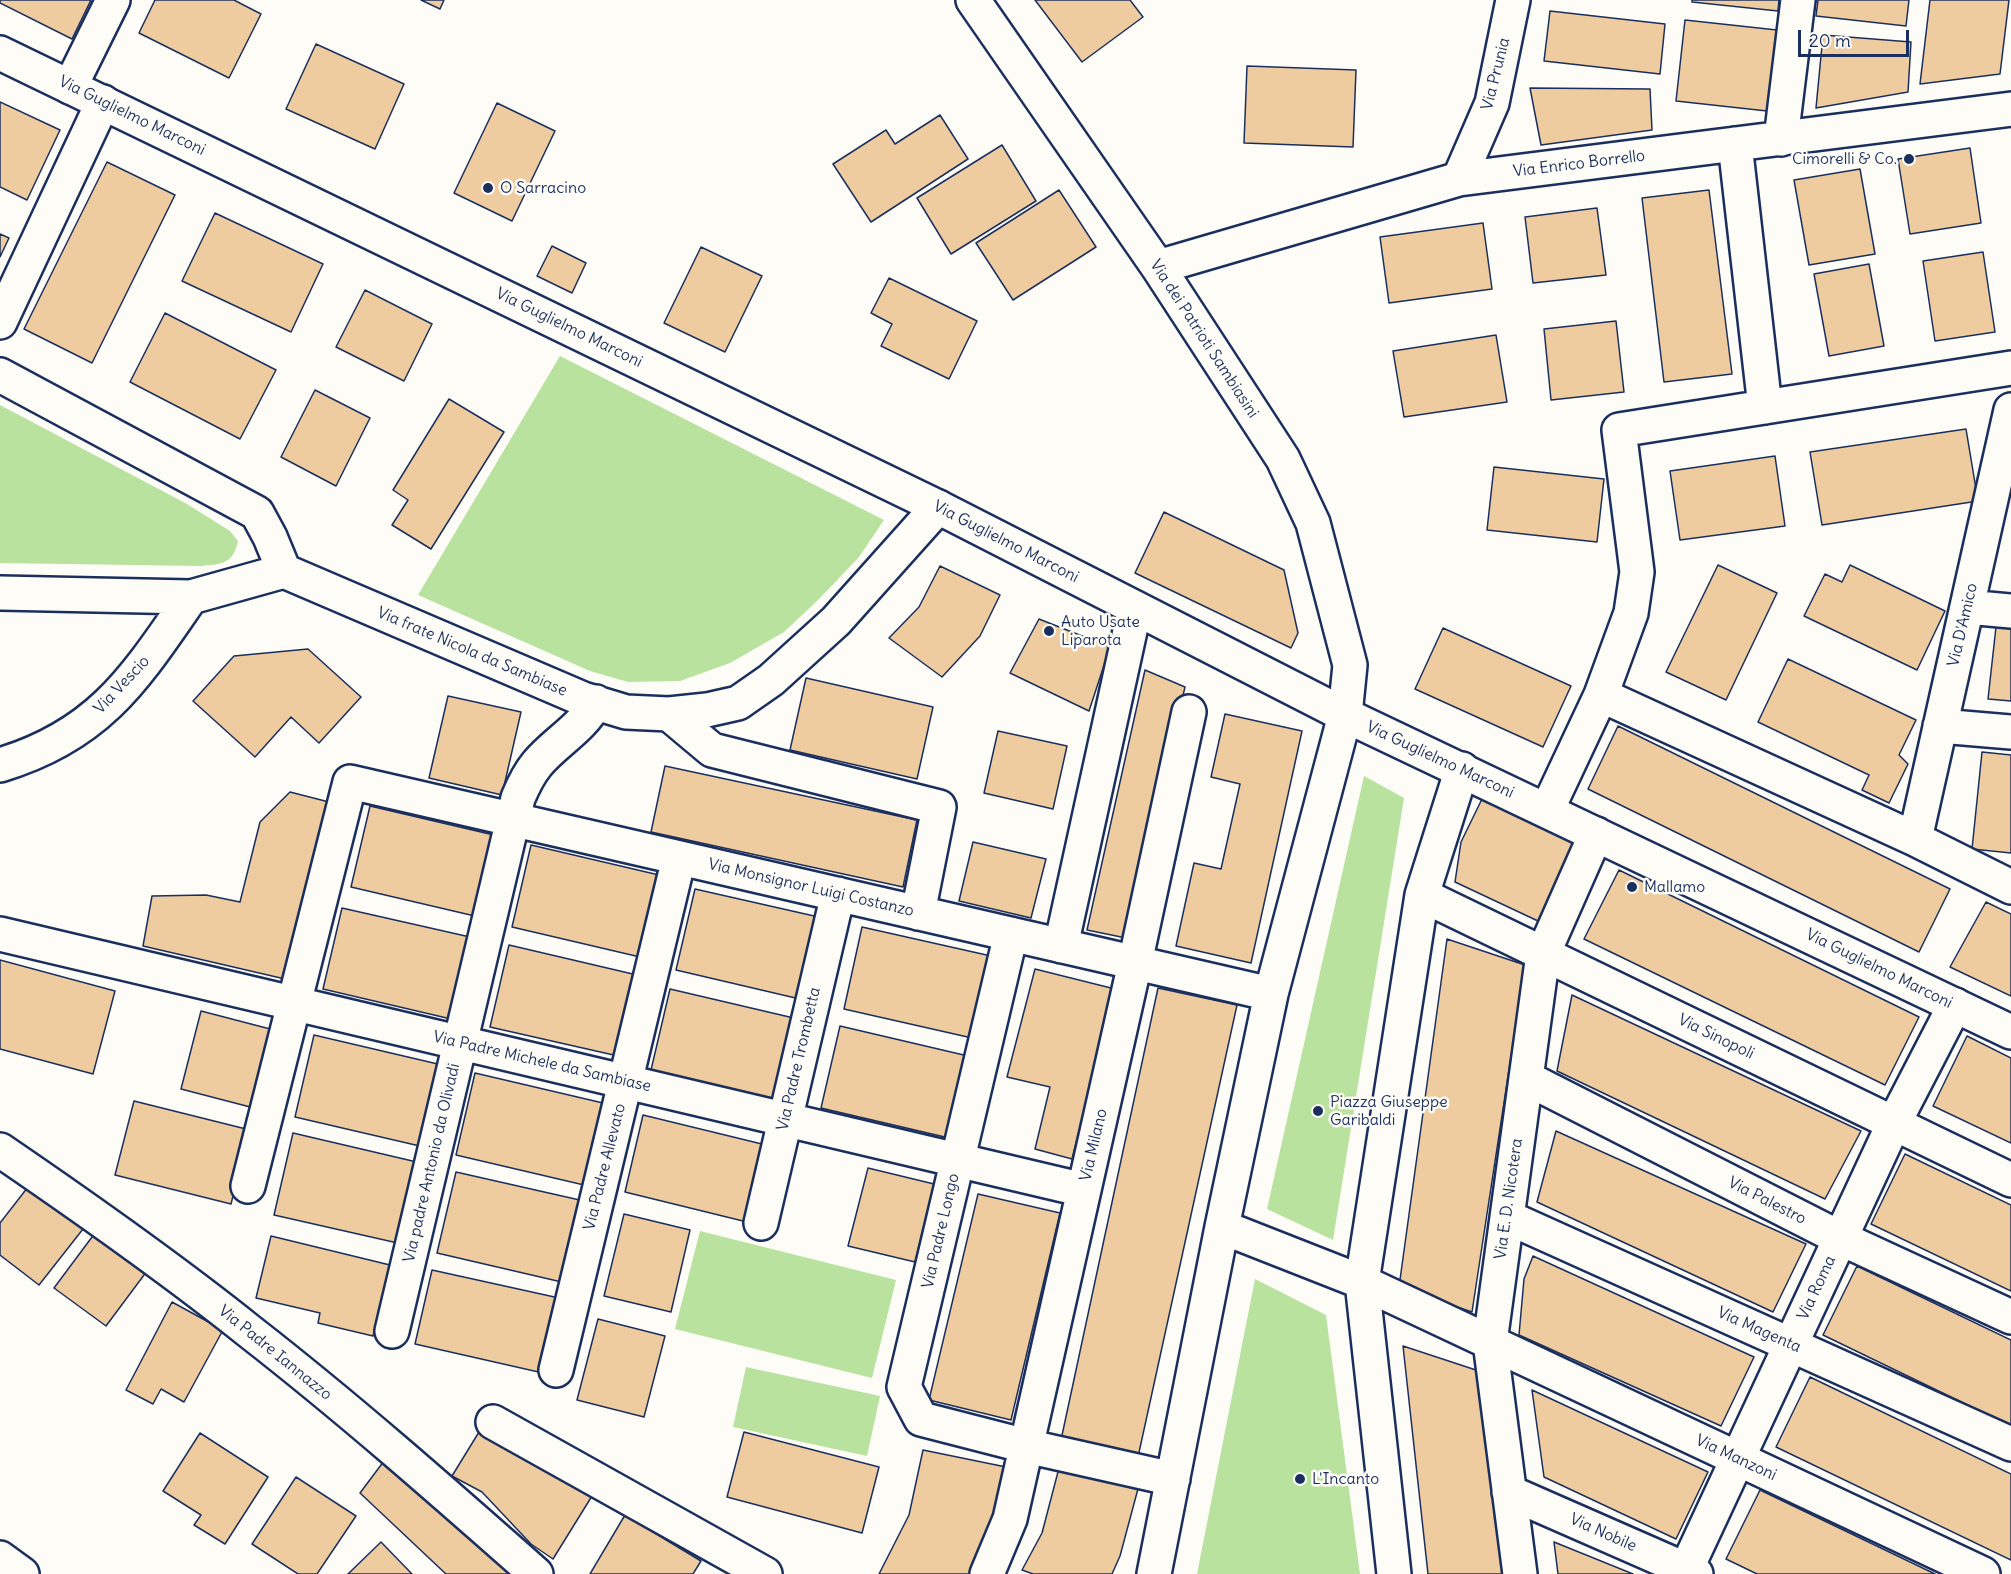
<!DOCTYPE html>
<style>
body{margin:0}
#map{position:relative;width:2011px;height:1574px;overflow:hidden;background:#fdfcf7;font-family:Delius,sans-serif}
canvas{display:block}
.scale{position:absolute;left:1798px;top:30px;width:111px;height:27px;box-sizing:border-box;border:3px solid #1b2f5e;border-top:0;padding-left:8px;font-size:18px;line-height:21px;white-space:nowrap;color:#1b2f5e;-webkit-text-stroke:4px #fdfcf7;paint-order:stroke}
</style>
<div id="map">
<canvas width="2011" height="1574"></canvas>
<div class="scale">20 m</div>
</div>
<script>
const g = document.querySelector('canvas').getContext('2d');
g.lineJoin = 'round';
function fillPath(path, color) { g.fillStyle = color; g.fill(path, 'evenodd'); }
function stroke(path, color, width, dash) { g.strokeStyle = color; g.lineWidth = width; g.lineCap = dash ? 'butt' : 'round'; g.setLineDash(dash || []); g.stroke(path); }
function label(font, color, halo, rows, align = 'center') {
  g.font = font + ' Delius,sans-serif'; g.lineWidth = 5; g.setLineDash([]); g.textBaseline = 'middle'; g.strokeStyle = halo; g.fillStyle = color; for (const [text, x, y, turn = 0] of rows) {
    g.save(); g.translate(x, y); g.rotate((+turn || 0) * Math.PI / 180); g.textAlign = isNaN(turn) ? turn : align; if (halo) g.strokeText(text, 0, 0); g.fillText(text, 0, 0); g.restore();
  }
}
const green = new Path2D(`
 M560,356L884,520L859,557L820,598L784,632L730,663L680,681L628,682L590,671L418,595Z
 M0,405L187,504L230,531L238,541C233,565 221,564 199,566L0,563Z
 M1364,776L1404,798L1333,1240L1267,1209Z
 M700,1231L896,1280L872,1378L675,1329Z
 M1255,1279L1326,1315L1360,1574H1197Z
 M746,1367L880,1396L867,1456L733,1427Z`);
const building = new Path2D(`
 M0,0H91L72,39L0,3Z
 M155,0H234L261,14L229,78L139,33Z
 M421,0H444L440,9Z
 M1035,0H1130L1143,17L1082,62Z
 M1692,0H1779L1778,11L1692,2Z
 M1818,0H1909L1906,26L1816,16Z
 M1930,0H2009L2000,74L1920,84Z
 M1550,11L1665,24L1660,74L1544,61Z
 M1685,20L1777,30L1767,111L1676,101Z
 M1823,35L1911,42L1908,92L1816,108Z
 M316,44L404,84L375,149L286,109Z
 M1247,66L1356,70L1353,147L1244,143Z
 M1530,88L1650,89L1652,130L1541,145Z
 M0,102L60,130L27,200L0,187Z
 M497,103L555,131L512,221L454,193Z
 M940,115L968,159L871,222L833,164L886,130L895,144Z
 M1002,145L1036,201L951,254L917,198Z
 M1970,148L1981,223L1910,234L1898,159Z
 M107,162L175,195L92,363L24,329Z
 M1860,169L1875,254L1809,265L1794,180Z
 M1059,190L1096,247L1013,300L976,243Z
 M1709,190L1732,374L1664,382L1642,198Z
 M1597,208L1606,275L1533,283L1525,217Z
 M215,213L323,264L291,332L182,281Z
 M1483,223L1492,289L1389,303L1380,237Z
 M0,234L9,238L0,257Z
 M552,246L586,263L572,293L537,276Z
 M701,247L762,276L725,352L664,323Z
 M1983,252L1995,332L1935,341L1923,261Z
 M1869,264L1884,346L1829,356L1814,274Z
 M889,278L977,321L949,379L881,346L892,324L871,313Z
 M365,290L432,324L404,381L336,347Z
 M165,313L276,370L240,439L130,382Z
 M1616,321L1624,392L1551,400L1544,329Z
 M1496,335L1507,402L1404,417L1393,351Z
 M315,390L370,418L336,486L281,457Z
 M449,399L504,432L431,549L392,525L408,500L393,490Z
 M1966,429L1978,501L1822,525L1810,452Z
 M1775,456L1785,526L1680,540L1670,471Z
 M1494,467L1604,479L1597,542L1487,530Z
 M1164,512L1284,570L1298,633L1291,648L1135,573Z
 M1718,565L1777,593L1726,700L1666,672Z
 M1850,565L1945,611L1917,670L1804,616L1825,574L1842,582Z
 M940,566L1000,595L980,636L942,677L889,638L919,607Z
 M1039,619L1110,647L1089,711L1010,673Z
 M1996,627L2011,628V701L1988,699Z
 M1443,628L1571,686L1543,747L1415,689Z
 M308,649L361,697L319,743L291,717L255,757L193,701L234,656Z
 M1788,659L1916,720L1899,755L1908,764L1889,803L1862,790L1869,775L1758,722Z
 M1145,670L1185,687L1126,938L1087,930Z
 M806,678L933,707L917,779L790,750Z
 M448,696L521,712L502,795L429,778Z
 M1225,714L1302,731L1251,963L1176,946L1194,863L1221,869L1240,784L1211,777Z
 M1618,726L1950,889L1919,952L1588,789Z
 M998,731L1067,746L1053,809L984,793Z
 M1982,752L2011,755V853L1972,849Z
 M665,766L917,820L903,887L651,832Z
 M290,792L329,802L285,979L143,946L152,896L206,895L240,902L260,822Z
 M1482,799L1576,844L1538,921L1455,882L1461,842Z
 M370,806L498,836L479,917L351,887Z
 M973,842L1046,859L1031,918L959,901Z
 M531,845L659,875L640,957L512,927Z
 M1619,870L1919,1017L1885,1085L1584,939Z
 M695,889L823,918L804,1000L676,970Z
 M1986,902L2011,914V996L1950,967Z
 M342,908L470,937L451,1019L323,989Z
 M862,927L991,956L972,1038L844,1009Z
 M1447,939L1525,965L1472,1312L1399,1287Z
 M509,945L637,975L618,1056L490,1027Z
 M0,960L115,991L93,1074L0,1049Z
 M1035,969L1115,989L1072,1159L1035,1149L1050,1087L1007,1077Z
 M1158,988L1237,1005L1138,1457L1061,1440Z
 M670,989L798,1019L779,1100L651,1070Z
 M1572,995L1861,1131L1825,1199L1557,1071Z
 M201,1011L274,1030L254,1108L181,1089Z
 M840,1026L968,1056L949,1138L821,1108Z
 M314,1035L442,1065L424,1147L295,1117Z
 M1967,1036L2011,1058V1143L1933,1106Z
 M475,1073L603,1103L584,1185L456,1155Z
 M134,1101L250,1130L231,1204L115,1175Z
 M643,1115L766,1145L747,1222L625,1192Z
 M1556,1131L1806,1244L1773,1312L1537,1202Z
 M293,1133L421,1163L402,1244L274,1215Z
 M1905,1154L2011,1205V1291L1871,1224Z
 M868,1168L934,1184L915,1262L848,1246Z
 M456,1172L584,1201L566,1283L437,1253Z
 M28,1187L83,1229L39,1285L0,1255V1223Z
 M978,1194L1060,1213L1011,1420L929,1400Z
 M624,1214L690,1230L671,1312L604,1296Z
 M95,1233L147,1271L106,1326L54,1288Z
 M271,1236L390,1265L373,1336L318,1323L320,1313L256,1298Z
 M1533,1256L1754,1357L1721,1426L1519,1335L1524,1279Z
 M1857,1266L2011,1340V1426L1823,1335Z
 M432,1270L559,1298L543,1373L415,1344Z
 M172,1302L223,1330L184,1402L161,1389L153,1404L126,1390Z
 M598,1319L665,1336L644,1417L577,1400Z
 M1403,1346L1479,1371L1504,1574H1428Z
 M1810,1377L2011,1474V1560L1776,1447Z
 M1532,1390L1708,1472L1676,1539L1544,1477Z
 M479,1432L592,1496L553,1559L531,1544L482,1492L452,1476Z
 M744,1432L879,1467L862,1533L727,1497Z
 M200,1433L268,1477L225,1544L194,1525L201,1515L163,1491Z
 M923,1450L1006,1467L990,1537L971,1574H879L909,1515Z
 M387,1457L525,1574H446L360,1493Z
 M1059,1468L1139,1485L1120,1556L1112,1574H1033L1022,1570L1042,1533Z
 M296,1477L356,1516L317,1574H298L252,1544Z
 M1760,1490L1935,1574H1757L1726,1559Z
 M625,1515L701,1561L693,1574H590Z
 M381,1542L412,1574H348Z
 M1554,1542L1633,1574H1558Z`);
const minor = new Path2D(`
 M973,0L1158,267L1283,459L1313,523L1350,665L1345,715L1271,994L1222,1227L1154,1574
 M70,87L113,0
 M1781,139L1798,0
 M1735,144L1765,407
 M1459,179L1492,103L1513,0
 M1158,267L1459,179L2011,109
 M0,322L103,102
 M0,375L257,513L270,537L284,571L583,699L626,712L669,714L707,710L738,703L771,680L836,621L938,507
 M0,593L191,597L284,571
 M1967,607L2011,611
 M1601,695L1915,839L2011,887
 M669,714L712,750L939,807L918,913
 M1940,726L2011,732
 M0,765C100,735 135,678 191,597
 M1547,810L1601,695L1631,613L1637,572L1619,430L2011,368
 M1915,839L2011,410
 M1422,895L2011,1180
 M0,934L1084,1190
 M1011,934L904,1387L921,1419L1026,1446L1173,1479
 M1061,946L1135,608
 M1526,1078L1840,1238L2011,1317
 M0,1150C85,1208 169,1267 249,1331C348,1408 442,1491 536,1574
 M248,1186L350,782L1271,994
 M1507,1217L2011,1444
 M761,1223L838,894
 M1222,1227L1362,1282L1983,1574
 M392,1331L518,798C523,786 528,775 537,764C555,742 582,729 596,702
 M556,1370L679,858
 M493,1422L765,1574
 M1509,1492L1696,1574
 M0,1558L22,1574
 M987,1574L1010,1519L1135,963L1189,712
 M1394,1574L1362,1282L1422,895L1462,769
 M1520,1574L1490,1342L1543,954L1596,834
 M1684,1574L1894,1123L1955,1005`);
const secondary = new Path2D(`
 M0,53L938,507L1345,715L2011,1032`);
const markers = [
 [1909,159,6,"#1b2f5e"],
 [488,188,6,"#1b2f5e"],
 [1049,631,6,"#1b2f5e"],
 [1632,887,6,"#1b2f5e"],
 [1318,1111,6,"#1b2f5e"],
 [1300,1479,6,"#1b2f5e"]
];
const streetNames = [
 ["Via Prunia",1496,74,-76],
 ["Via Guglielmo Marconi",132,116,26],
 ["Via Enrico Borrello",1579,164,-7],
 ["Via Guglielmo Marconi",569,328,26],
 ["Via dei Patrioti Sambiasini",1204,339,57],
 ["Via Guglielmo Marconi",1006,542,27],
 ["Via D'Amico",1963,625,-77],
 ["Via frate Nicola da Sambiase",472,652,23],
 ["Via Vescio",122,685,-47],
 ["Via Guglielmo Marconi",1440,760,25],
 ["Via Monsignor Luigi Costanzo",811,888,13],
 ["Via Guglielmo Marconi",1879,969,26],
 ["Via Sinopoli",1716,1037,26],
 ["Via Padre Trombetta",799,1059,-77],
 ["Via Padre Michele da Sambiase",542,1062,13],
 ["Via Milano",1094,1145,-77],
 ["Via padre Antonio da Olivadi",432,1163,-77],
 ["Via Padre Allevato",605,1167,-76],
 ["Via E. D. Nicotera",1509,1199,-82],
 ["Via Palestro",1767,1201,27],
 ["Via Padre Longo",941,1231,-77],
 ["Via Roma",1817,1288,-65],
 ["Via Magenta",1759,1330,24],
 ["Via Padre Iannazzo",275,1353,39],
 ["Via Manzoni",1736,1458,25],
 ["Via Nobile",1603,1533,24]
];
const poiNames = [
 ["Cimorelli & Co.",1897,159,"right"],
 ["O Sarracino",500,188],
 ["Auto Usate",1061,622],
 ["Liparota",1061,640],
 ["Mallamo",1644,887],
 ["Piazza Giuseppe",1330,1102],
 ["Garibaldi",1330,1120],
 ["L'Incanto",1312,1479]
];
fillPath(green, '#b9e29f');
fillPath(building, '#eecc9f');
stroke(building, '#1b2f5e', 1.5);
stroke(minor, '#1b2f5e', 38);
stroke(secondary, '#1b2f5e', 38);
stroke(minor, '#fdfcf7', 33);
stroke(secondary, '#fdfcf7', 33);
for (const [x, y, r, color] of markers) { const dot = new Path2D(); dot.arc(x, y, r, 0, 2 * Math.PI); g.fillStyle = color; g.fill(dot); stroke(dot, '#fdfcf7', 2); }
label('16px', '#1b2f5e', '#fdfcf7', streetNames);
label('16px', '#1b2f5e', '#fdfcf7', poiNames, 'left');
</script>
